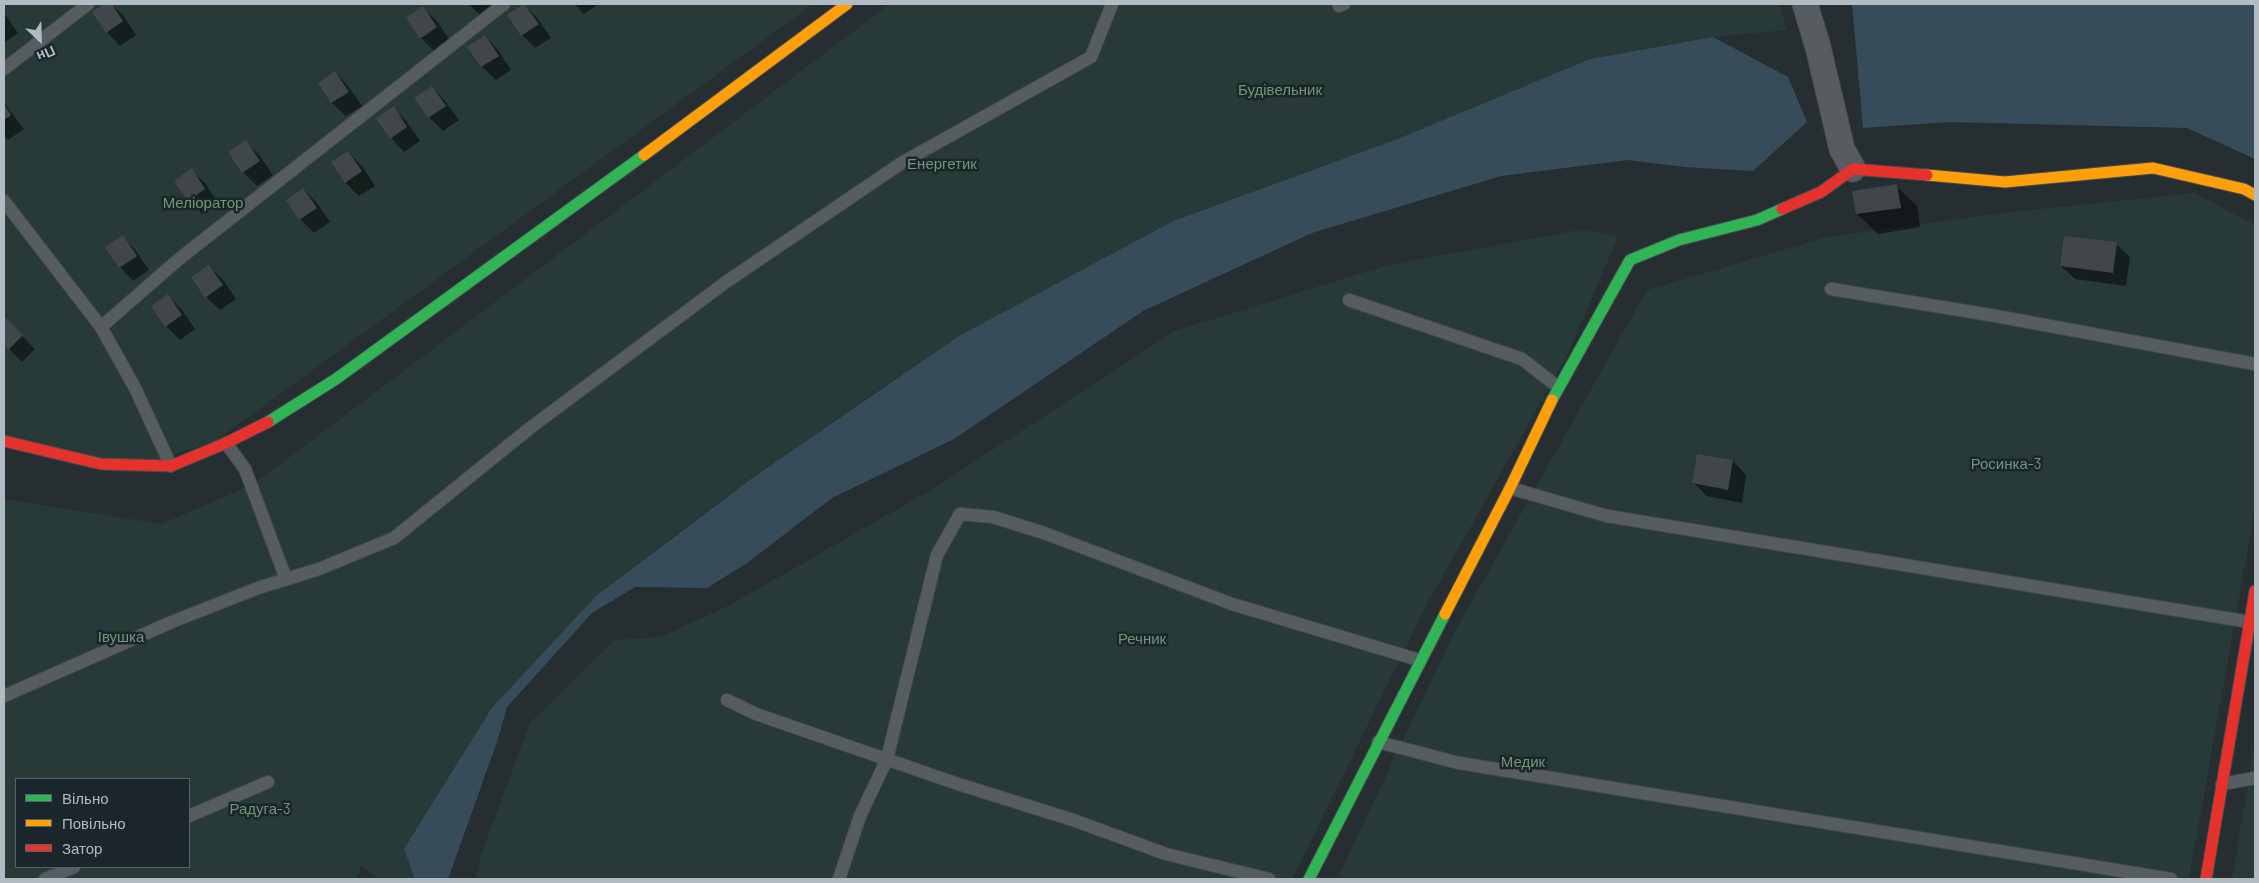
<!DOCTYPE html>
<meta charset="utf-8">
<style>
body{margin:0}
#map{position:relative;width:2259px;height:883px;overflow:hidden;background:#272e32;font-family:Barlow,sans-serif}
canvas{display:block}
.frame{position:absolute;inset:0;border:5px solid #b0bbc4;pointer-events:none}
.legend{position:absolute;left:15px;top:778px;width:175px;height:90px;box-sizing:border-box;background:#1b252c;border:1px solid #576169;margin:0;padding:6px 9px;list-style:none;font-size:15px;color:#b0bbc4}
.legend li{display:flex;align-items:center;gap:10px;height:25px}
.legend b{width:25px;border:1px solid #576169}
.north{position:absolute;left:15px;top:15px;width:50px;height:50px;-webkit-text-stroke:4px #1b252c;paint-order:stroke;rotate:156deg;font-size:14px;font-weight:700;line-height:20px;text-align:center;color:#b0bbc4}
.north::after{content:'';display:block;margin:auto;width:18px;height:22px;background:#b0bbc4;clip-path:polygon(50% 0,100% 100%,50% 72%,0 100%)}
</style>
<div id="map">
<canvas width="2259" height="883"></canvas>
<div class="frame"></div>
<ul class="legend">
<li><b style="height:6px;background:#30b455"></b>Вільно</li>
<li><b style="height:6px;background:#ff9f0a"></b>Повільно</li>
<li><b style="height:6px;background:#e5322d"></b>Затор</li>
</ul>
<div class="north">Пн</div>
</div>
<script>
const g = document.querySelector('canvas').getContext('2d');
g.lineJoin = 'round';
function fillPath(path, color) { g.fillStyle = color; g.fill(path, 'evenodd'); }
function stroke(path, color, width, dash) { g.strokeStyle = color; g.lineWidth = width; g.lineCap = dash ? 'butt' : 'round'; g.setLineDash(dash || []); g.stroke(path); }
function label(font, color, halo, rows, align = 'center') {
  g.font = font + ' Barlow,sans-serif'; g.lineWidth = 5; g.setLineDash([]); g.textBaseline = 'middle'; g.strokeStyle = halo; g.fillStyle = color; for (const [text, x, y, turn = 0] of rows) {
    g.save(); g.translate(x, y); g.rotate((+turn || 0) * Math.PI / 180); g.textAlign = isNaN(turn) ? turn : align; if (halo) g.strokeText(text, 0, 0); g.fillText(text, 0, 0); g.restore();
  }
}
const green = new Path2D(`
 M4,4H813L217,440L120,473L4,448Z
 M890,4H1780L1787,30L1713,37L1590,59L1400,138L1173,221L959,336L751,479L660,546L491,709L404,849L415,879H378L361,865L357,879H4V499L162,524L254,484ZM16,779H189V867H16Z
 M2194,193L2255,225V508L2189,879H1337L1454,633L1647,290L1827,237L2002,213Z
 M1585,229L1618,237L1567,356L1427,604L1292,879H476L481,854L530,723L615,640L660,637L730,605L931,490L1175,331L1388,265Z
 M2255,740V879H2232Z`);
const water = new Path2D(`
 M1852,4H2255V159L2187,128L1950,122L1863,128Z
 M1713,37L1788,77L1807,122L1753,171L1685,167L1628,160L1501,176L1312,233L1143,311L954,439L832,498L747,563L707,588L635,587L592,613L507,707L497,742L448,879H415L404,849L491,709L596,596L751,479L959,336L1173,221L1400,138L1590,59Z`);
const shadow = new Path2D(`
 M106,4H111L123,15L136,35L120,46L107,32L94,13Z
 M469,4H494L479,14Z
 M574,4H599L584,14Z
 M524,5L538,19L551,38L535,48L522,35Z
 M423,8L437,21L450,41L435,52L421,38Z
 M4,13L18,33L4,43Z
 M485,36L498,50L511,70L496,80L482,67L469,47Z
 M335,72L348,86L362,106L346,116L332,103L319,83Z
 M432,87L445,101L459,120L443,131L429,117L416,98Z
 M4,103L24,129L8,140L4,136Z
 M394,108L407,122L420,141L404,152L391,138Z
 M246,142L260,156L273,175L257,186L243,172L230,153Z
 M348,152L362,166L375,186L359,196L346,183L332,163Z
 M191,170L205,183L218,203L202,214L189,200Z
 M1896,186L1917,206L1920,227L1878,234L1857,214Z
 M303,189L317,203L330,222L314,233L300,219L287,200Z
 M123,237L136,251L149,270L133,281L120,267Z
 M2116,244L2130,257L2126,286L2075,279L2061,266Z
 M209,266L223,280L236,299L220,310L206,297Z
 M168,296L182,310L195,329L180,340L166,326Z
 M5,319L35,349L22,362L4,344Z
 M1698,456L1733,461L1746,475L1742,503L1707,496L1694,483Z`);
const building = new Path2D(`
 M104,4H112L123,21L106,33L92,12Z
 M524,4L539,24L521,36L507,15Z
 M423,6L437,27L420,39L406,18Z
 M485,35L499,56L481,67L467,47Z
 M335,71L349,92L331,103L318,83Z
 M432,86L446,106L428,118L414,98Z
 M4,104L11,115L4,120Z
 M394,106L407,127L390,139L376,118Z
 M246,140L260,161L242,173L228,152Z
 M348,151L362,171L345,183L331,162Z
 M192,168L205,189L188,201L174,181Z
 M1897,184L1901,208L1856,214L1852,191Z
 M303,188L317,208L299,220L286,200Z
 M123,235L137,256L119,268L105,247Z
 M2064,236L2117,242L2113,273L2060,266Z
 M209,265L223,285L205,298L191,277Z
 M168,294L182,315L165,327L151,306Z
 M5,317L23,335L8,350L4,346Z
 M1697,454L1733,460L1728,490L1692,483Z`);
const lane = new Path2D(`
 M1339,6L1344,4
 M4,69L88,4
 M4,201L101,327L135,388L171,466
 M1831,289L1996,316L2255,364
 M1349,300L1522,359L1558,387
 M101,327L179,259L504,4
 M226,443L245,469L286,579
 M1510,488L1607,516L2250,622
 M4,696L174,621L258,588L319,569L394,538L530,428L726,282L903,162L1091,57L1112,4
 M727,700L756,714L955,783L1073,820L1166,854L1269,879
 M1378,742L1459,763L2171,879
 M2222,784L2255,778
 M189,816L268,782
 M45,879L74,867
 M839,879L860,816L887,759L937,555L960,514L993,517L1044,533L1232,604L1419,660`);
const street = new Path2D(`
 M1805,4L1818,47L1842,149L1853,169`);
const fast = new Path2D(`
 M1552,400L1630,260L1679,240L1757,220L1782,209
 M268,422L336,379L644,155
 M1309,879L1445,614`);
const slow = new Path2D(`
 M644,155L847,4
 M1927,175L2005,182L2153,168L2244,189L2255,195
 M1445,614L1510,488L1552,400`);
const jam = new Path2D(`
 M1782,209L1821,192L1853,169L1927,175
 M4,441L101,464L171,466L226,443L268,422
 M2206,879L2255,591`);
const parkNames = [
 ["Будівельник",1280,90],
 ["Енергетик",942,164],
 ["Меліоратор",203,203],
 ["Росинка-3",2006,464],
 ["Івушка",121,637],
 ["Речник",1142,639],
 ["Медик",1523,762],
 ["Радуга-3",260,809]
];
fillPath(green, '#273a37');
fillPath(water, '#374c5b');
fillPath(shadow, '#0007');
fillPath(building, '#40464a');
stroke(lane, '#444a4d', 14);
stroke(street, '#444a4d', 27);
stroke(fast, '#444a4d', 13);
stroke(slow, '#444a4d', 13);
stroke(jam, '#444a4d', 13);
stroke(lane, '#575c60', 12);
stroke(street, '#575c60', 25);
stroke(fast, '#30b455', 11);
stroke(slow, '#ff9f0a', 11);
stroke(jam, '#e5322d', 11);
label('15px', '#709773', '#1b252c', parkNames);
</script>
